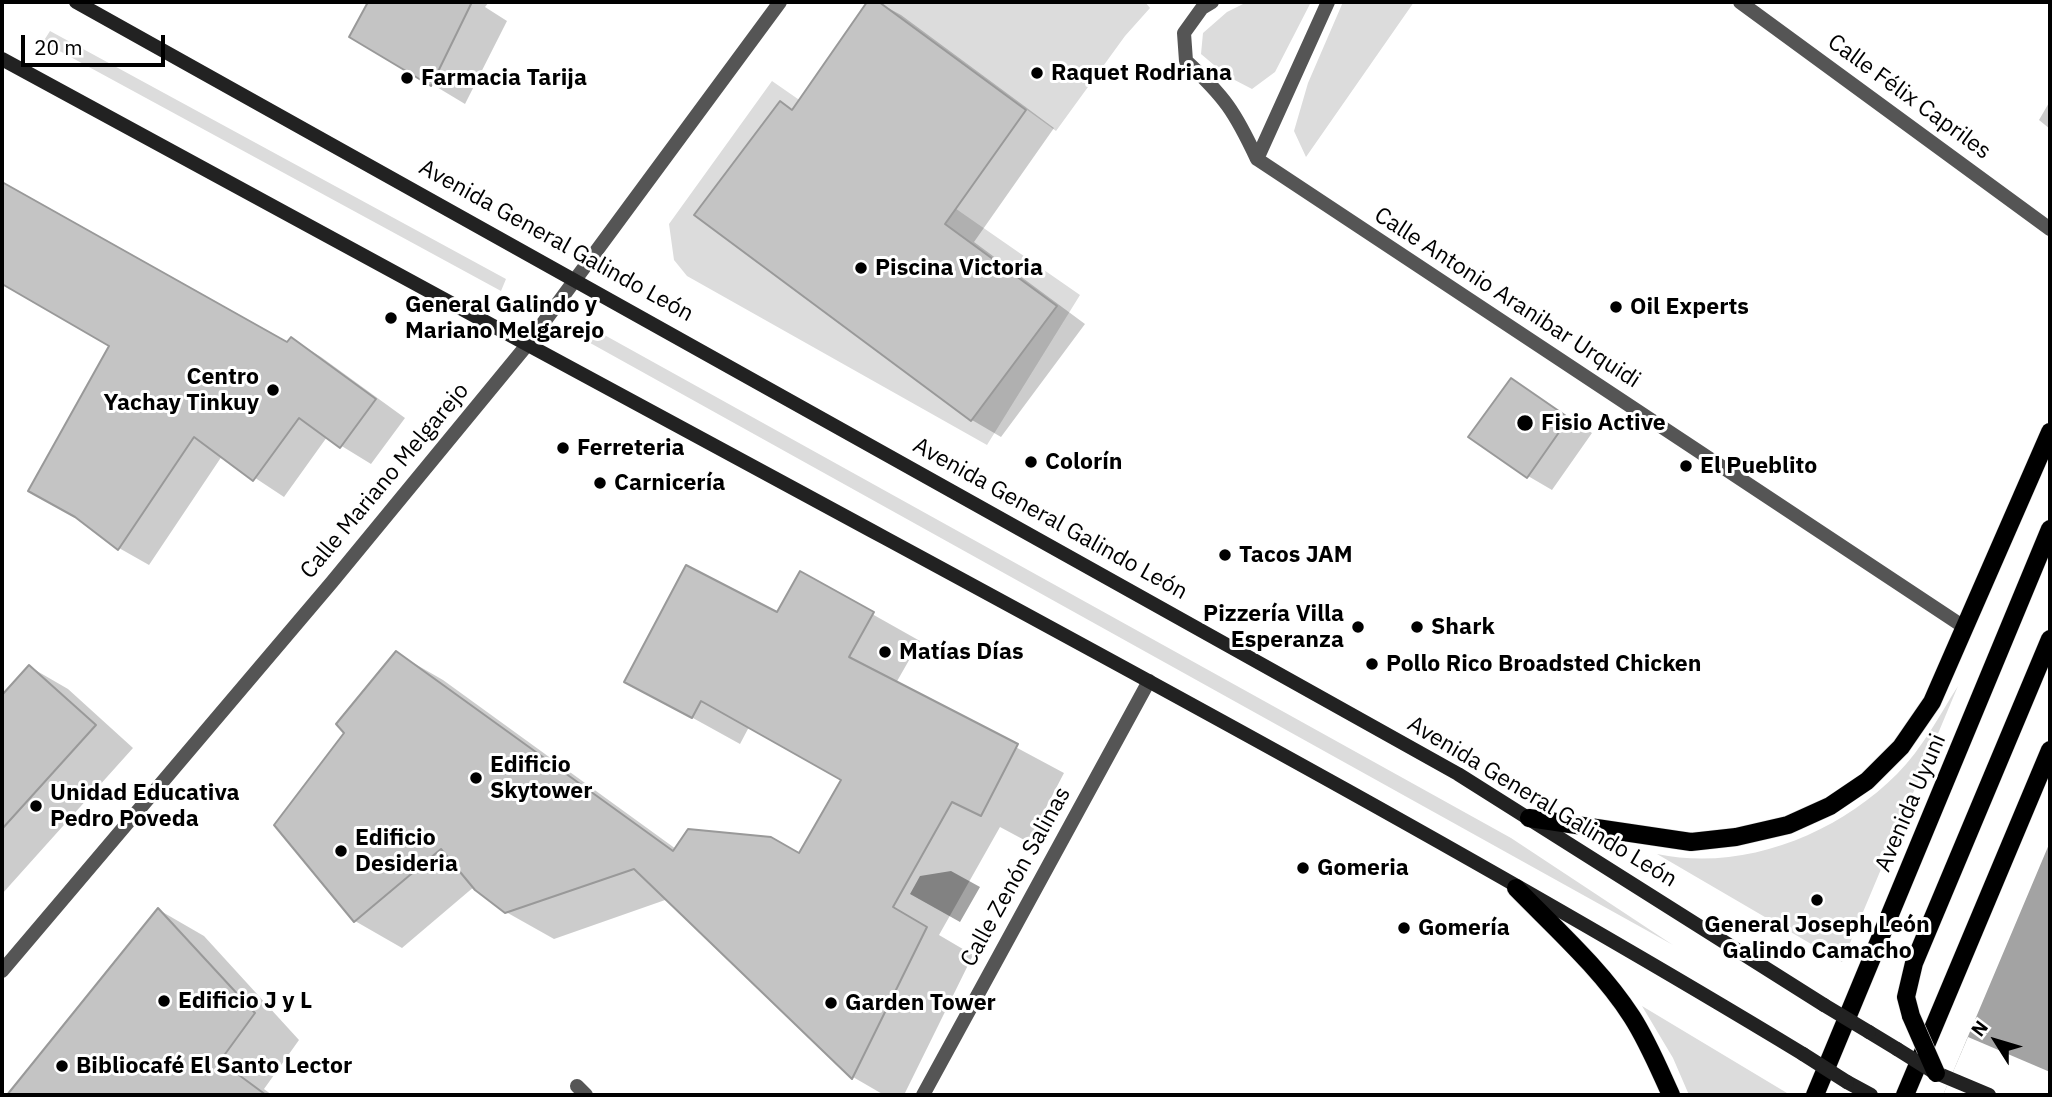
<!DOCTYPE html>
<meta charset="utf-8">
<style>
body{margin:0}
#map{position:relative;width:2052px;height:1097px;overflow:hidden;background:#fff;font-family:"IBM Plex Sans",sans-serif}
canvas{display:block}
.frame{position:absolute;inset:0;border:4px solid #000;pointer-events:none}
.north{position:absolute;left:1961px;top:1006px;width:70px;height:70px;-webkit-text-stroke:5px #fff;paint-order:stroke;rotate:307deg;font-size:19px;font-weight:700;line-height:28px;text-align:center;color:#000}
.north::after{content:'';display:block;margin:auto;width:24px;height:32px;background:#000;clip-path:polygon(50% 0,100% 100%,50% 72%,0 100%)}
.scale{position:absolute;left:21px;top:35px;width:144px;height:32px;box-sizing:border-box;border:4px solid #000;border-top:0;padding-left:9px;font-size:21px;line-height:24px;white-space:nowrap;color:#000;-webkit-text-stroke:5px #fff;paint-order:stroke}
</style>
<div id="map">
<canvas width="2052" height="1097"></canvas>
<div class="frame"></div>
<div class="north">N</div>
<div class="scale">20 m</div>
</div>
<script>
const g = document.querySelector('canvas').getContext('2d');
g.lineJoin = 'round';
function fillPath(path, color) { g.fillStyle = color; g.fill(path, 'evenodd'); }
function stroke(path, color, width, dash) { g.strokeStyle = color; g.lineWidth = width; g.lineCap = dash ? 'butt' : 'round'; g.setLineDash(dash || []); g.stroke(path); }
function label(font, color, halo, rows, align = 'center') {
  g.font = font + ' "IBM Plex Sans",sans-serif'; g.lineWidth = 6; g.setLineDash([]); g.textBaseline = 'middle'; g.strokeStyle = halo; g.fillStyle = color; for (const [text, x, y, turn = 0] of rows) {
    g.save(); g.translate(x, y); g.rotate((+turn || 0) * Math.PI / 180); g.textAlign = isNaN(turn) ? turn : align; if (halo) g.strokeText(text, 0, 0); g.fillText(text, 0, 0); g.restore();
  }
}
const green = new Path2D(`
 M879,2H1145L1150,8L1125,36L1056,131Z
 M1247,2H1311L1275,72L1252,89L1227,76L1201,54L1203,33L1227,12Z
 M1343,2H1414L1306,157L1294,131L1308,83Z
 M50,31L506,279L501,291L43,42Z
 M772,81L1080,295L987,445L687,276L674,260L669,224Z
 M590,327L1511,838L1673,945L583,339Z
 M1958,686L1842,962L1657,854C1743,872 1836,835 1897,774C1922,749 1939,716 1958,686Z
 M1642,1006L1787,1093L1786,1095H1689L1673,1058Z`);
const water = new Path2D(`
 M2050,842V1095H1943L1950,1079Z
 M951,871L980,887L960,922L910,894L920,876Z`);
const pier = new Path2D(`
 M1968,1037L2050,1072V1095H1943Z`);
const shadow = new Path2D(`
 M370,2H489L485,7L507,21L465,104L352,36Z
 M869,2H877L901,15L1054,128L974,242L1085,324L1001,437L972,420L697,215L780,103L794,111Z
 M2050,101V129L2039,120Z
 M2,183L288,344L292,339L321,357L405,418L371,464L327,437L284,497L222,456L149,565L119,548L111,345L2,282Z
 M1511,380L1592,433L1552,490L1528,476Z
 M801,574L920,641L896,683L1064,773L1028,842L1000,827L939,935L973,955L904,1095H884L853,1077L668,899L554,939L506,912L475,886L402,948L355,921L346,733L396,653L443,680L676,849L800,855L844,780L749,727L740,744L626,681L778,615Z
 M30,667L68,689L133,748L2,894V698Z
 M159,910L204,936L299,1040L264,1089L272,1095H37L19,1083Z`);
const building = new Path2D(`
 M368,2H472L431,86L349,37Z
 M867,2H879L1026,110L945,224L1057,306L971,421L694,215L780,101L792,110Z
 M2,182L287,342L291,337L376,399L340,448L299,418L253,481L194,437L118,550L75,517L28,491L109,346L2,284Z
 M1511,378L1569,418L1527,478L1468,437Z
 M686,565L777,612L800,571L874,612L849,657L1018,744L981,816L952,802L893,907L927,927L852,1079L634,869L505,913L475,890L441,849L354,922L274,825L344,733L336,724L396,651L673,851L688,829L771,837L799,853L841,780L701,701L692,718L624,682Z
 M29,665L96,725L2,829V695Z
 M158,908L255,1013L220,1061L266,1095H7Z`);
const street = new Path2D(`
 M1212,2L1202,8L1184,33L1186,61C1225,97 1235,112 1257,159L1964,627
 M1740,2L2050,229
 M1257,159L1328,2
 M2,971L332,582L527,345L780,2
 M577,1086L586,1095
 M923,1095L1149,681`);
const secondary = new Path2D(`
 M76,2L1458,774L1824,1005
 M2,59C268,204 535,349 802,493C1138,675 1476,856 1803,1054
 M1869,1032L1897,1049
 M1939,1074L1989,1095
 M1847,1082L1871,1095`);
const primary = new Path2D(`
 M1529,818L1691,842L1736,837L1788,825L1830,806L1867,781L1901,747L1932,702L2050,432
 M1516,888C1556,929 1601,969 1632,1017C1648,1042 1659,1069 1671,1095
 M1911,1016L1906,997L1914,963L2050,639
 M1815,1095L2050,529
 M1905,1095L2050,750`);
const secondaryBridge = new Path2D(`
 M1824,1005L1869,1032
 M1897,1049L1937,1074
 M1803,1054L1847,1082`);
const primaryBridge = new Path2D(`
 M1911,1016L1936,1073`);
const markers = [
 [1037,73,7,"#000"],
 [407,78,7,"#000"],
 [861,268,7,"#000"],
 [1616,307,7,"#000"],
 [391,318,7,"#000"],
 [273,390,7,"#000"],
 [1525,423,9,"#000"],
 [563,448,7,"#000"],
 [1031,462,7,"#000"],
 [1686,466,7,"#000"],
 [600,483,7,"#000"],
 [1225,555,7,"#000"],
 [1358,627,7,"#000"],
 [1417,627,7,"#000"],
 [885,652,7,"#000"],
 [1372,664,7,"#000"],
 [476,778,7,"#000"],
 [36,806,7,"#000"],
 [341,851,7,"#000"],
 [1303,868,7,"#000"],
 [1817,900,7,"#000"],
 [1404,928,7,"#000"],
 [164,1001,7,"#000"],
 [831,1003,7,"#000"],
 [62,1066,7,"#000"]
];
const poiNames = [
 ["Raquet Rodriana",1051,73],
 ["Farmacia Tarija",421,78],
 ["Piscina Victoria",875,268],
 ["General Galindo y",405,305],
 ["Mariano Melgarejo",405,331],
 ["Oil Experts",1630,307],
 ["Centro",259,377,"right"],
 ["Yachay Tinkuy",259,403,"right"],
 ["Fisio Active",1541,423],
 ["Ferreteria",577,448],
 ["Colorín",1045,462],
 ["El Pueblito",1700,466],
 ["Carnicería",614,483],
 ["Tacos JAM",1239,555],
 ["Pizzería Villa",1344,614,"right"],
 ["Esperanza",1344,640,"right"],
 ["Shark",1431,627],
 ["Matías Días",899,652],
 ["Pollo Rico Broadsted Chicken",1386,664],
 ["Edificio",490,765],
 ["Skytower",490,791],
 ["Unidad Educativa",50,793],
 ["Pedro Poveda",50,819],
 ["Edificio",355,838],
 ["Desideria",355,864],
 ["Gomeria",1317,868],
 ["General Joseph León",1817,925,"center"],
 ["Galindo Camacho",1817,951,"center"],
 ["Gomería",1418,928],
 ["Edificio J y L",178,1001],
 ["Garden Tower",845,1003],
 ["Bibliocafé El Santo Lector",76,1066]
];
const streetNames = [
 ["Calle Félix Capriles",1909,97,36],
 ["Avenida General Galindo León",556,241,29],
 ["Calle Antonio Aranibar Urquidi",1507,298,33],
 ["Calle Mariano Melgarejo",385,481,-50],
 ["Avenida General Galindo León",1050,519,29],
 ["Avenida General Galindo León",1542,802,31],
 ["Avenida Uyuni",1911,803,-67],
 ["Calle Zenón Salinas",1016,877,-61]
];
fillPath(green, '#dcdcdc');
fillPath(water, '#a3a3a3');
fillPath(pier, '#fff');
fillPath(shadow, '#0003');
fillPath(building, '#c4c4c4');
stroke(building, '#999', 2);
stroke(primary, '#dbdbdb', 19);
stroke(street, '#555', 14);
stroke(secondary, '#222', 14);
stroke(primary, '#000', 18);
stroke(primaryBridge, '#dbdbdb', 19, []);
stroke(secondaryBridge, '#222', 14);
stroke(primaryBridge, '#000', 18);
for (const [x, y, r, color] of markers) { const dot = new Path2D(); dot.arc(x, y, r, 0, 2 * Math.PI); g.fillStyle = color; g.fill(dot); stroke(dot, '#fff', 2.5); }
label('bold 23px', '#000', '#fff', poiNames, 'left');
label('23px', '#000', '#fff', streetNames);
</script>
